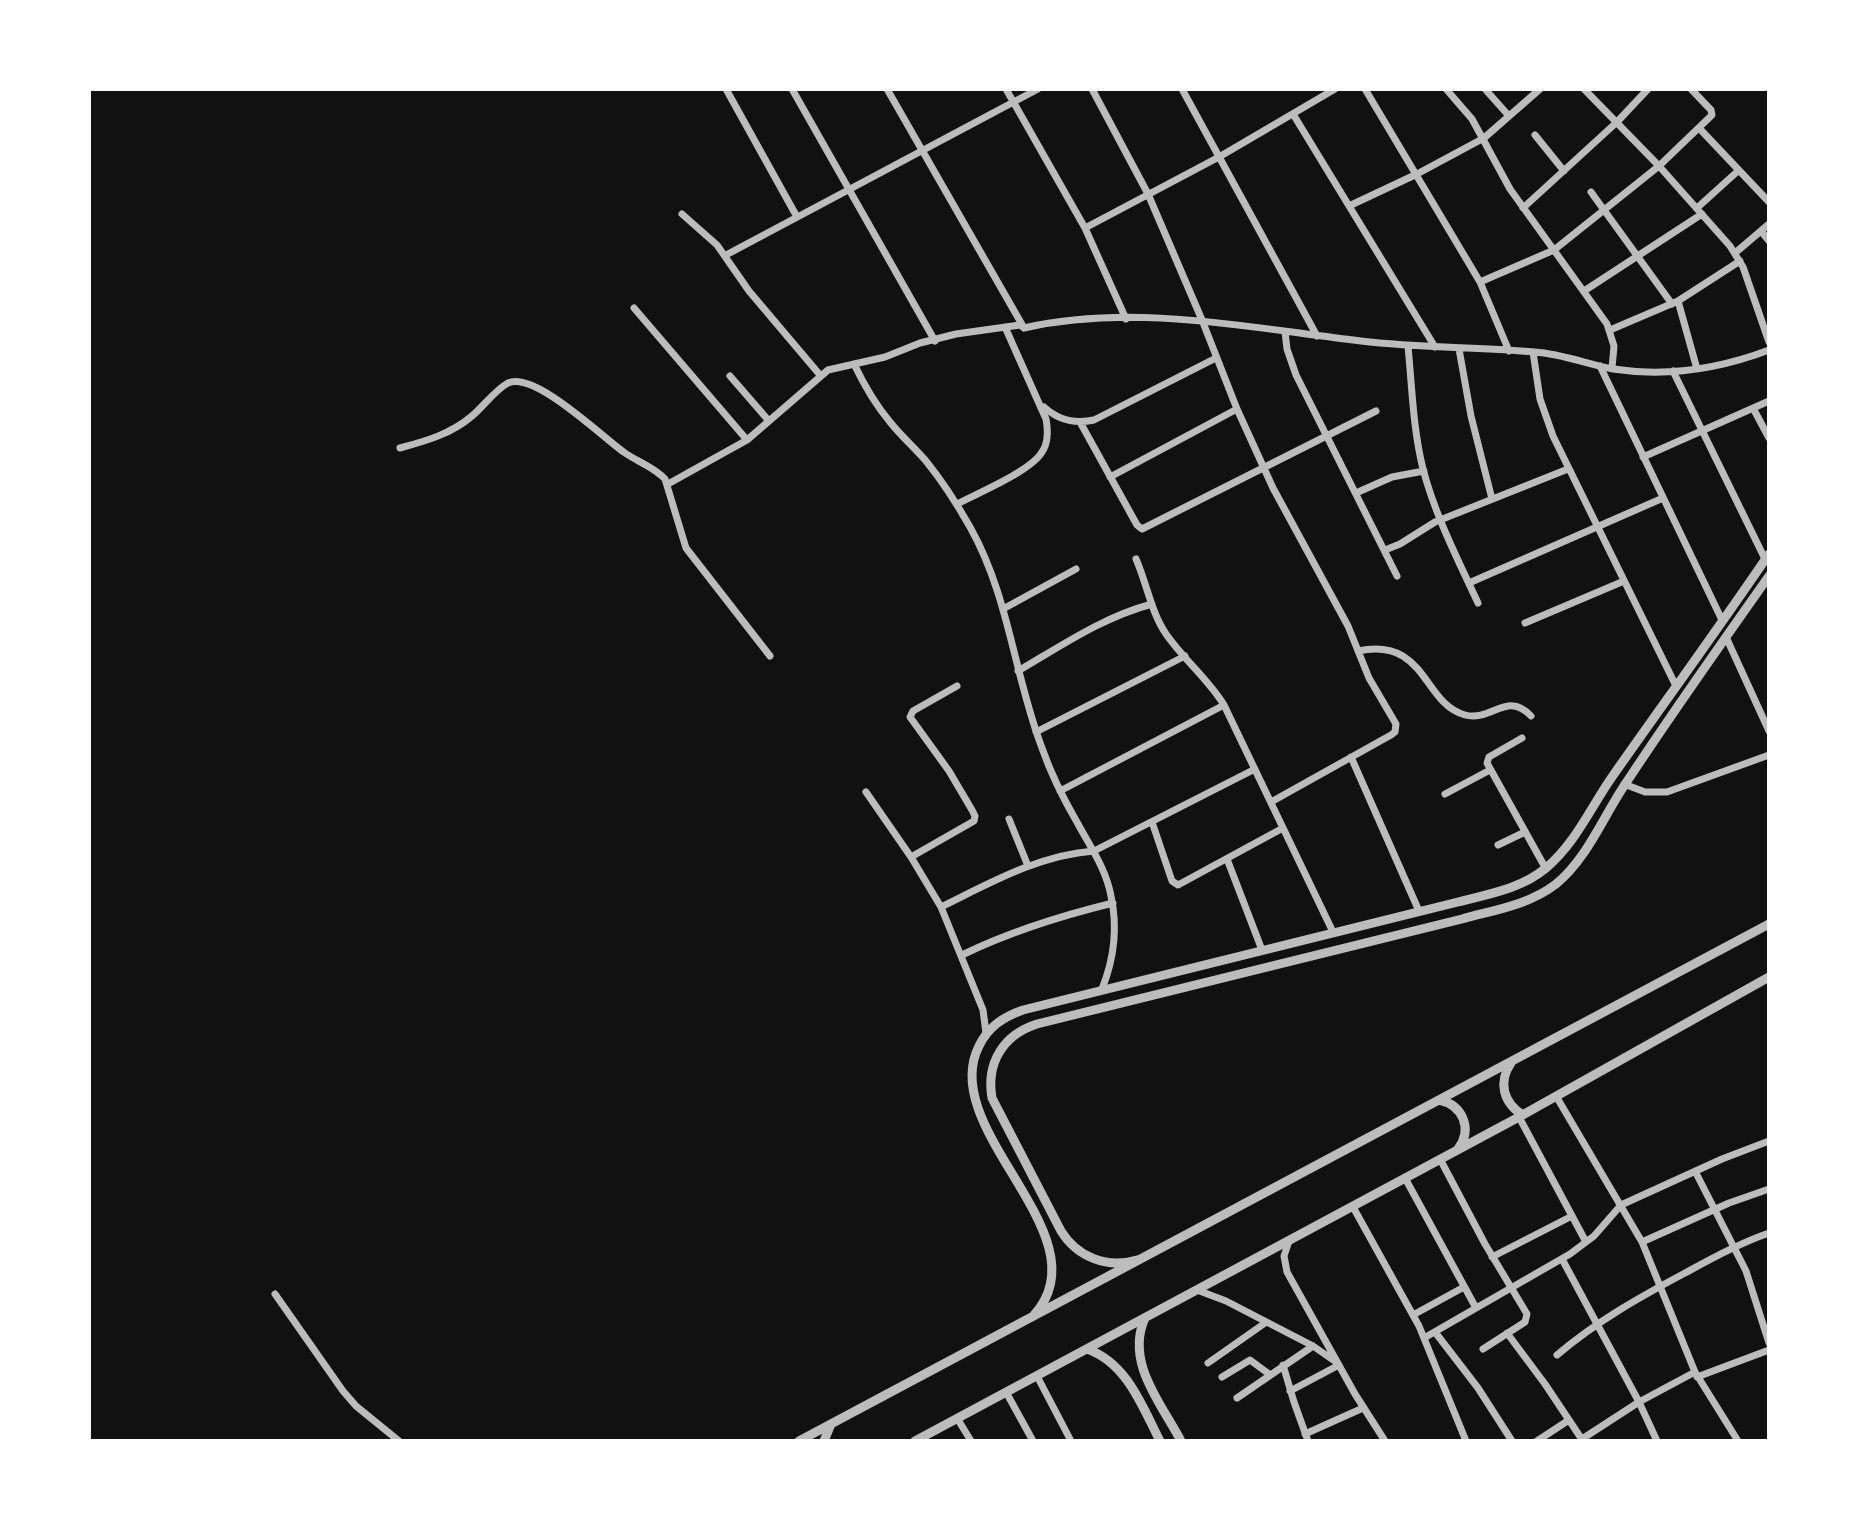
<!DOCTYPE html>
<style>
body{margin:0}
#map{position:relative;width:1858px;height:1530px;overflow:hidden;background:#111;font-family:Overpass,sans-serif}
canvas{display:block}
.frame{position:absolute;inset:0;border:91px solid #fff;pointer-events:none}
</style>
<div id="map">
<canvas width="1858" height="1530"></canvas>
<div class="frame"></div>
</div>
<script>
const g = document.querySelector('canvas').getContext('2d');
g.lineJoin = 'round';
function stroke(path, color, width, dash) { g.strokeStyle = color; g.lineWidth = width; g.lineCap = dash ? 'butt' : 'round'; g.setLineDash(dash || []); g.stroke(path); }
const minor = new Path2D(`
 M726,89L797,217
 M792,89L935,341
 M887,89L1024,328
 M1006,89L1085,228L1126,319
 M1092,89L1148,194L1202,320L1237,409L1273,488L1348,626L1369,678L1396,724L1395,732L1391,735L1271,802
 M1182,89L1317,336
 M1365,89L1480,282L1509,351
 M1446,89L1472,119L1510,189L1607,324L1614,346L1612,368
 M1485,89L1509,116
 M1584,89L1659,166L1730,246L1743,267L1769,342
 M1293,114L1435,347
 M1699,128L1769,202
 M1535,135L1564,171
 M1591,192L1672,304
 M1349,206L1417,174L1484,138L1540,89
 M1523,208L1617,122L1648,89
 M1697,208L1739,170
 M682,214L717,245L749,291L820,375
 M1085,228L1219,157L1335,89
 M1761,231L1769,241
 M1735,253L1769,224
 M726,255L1038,89
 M1480,282L1554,250L1659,166L1712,115L1711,110L1691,89
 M1584,291L1702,214
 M1678,301L1697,369
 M634,308L747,440
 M1610,330L1678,301L1740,261
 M1285,332L1287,349L1296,375L1397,576
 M1408,346C1412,387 1413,429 1423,469C1435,515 1458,560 1478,603
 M1459,349L1471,416L1492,499
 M1533,352L1540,399L1553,436L1676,686
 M854,364C864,385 875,404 890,422C901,436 915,448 926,461C943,482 957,504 970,527C1009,596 1014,675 1042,748C1051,774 1064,800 1078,824C1091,848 1106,869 1111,896C1118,928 1114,959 1102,989
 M1600,366L1722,620
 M1673,371L1765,559
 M730,376L769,421
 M1044,407C1058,420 1075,424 1094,420L1216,358
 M1753,408L1769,438
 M1080,422L1137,525L1142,529L1376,411
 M400,448C426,441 451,434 472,416C484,406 495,390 508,383C535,371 602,437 625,453C638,462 654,467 665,479L686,548L770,656
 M1643,457L1769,401
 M1110,477L1237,409
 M668,484L747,440L828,370L885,357L920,343L956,334L1020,325L1024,328C1135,303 1250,328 1361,341C1419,348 1477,347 1535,352C1562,354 1587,364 1613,369C1666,377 1719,369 1769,350
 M1356,493L1392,477L1424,471
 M957,504C978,493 1031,471 1042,452C1049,442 1048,430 1046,419L1005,327
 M1385,550L1400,544L1435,522L1568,469
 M1136,559C1147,584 1151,612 1166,634C1184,660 1208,679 1224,705L1333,932
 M1469,583L1663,498
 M1003,609L1076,569
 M1525,623L1624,581
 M1726,637L1769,731
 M1358,651C1427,637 1422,703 1465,715C1492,722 1507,690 1531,716
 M1018,671C1061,646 1103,617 1152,604
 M1036,732L1185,656
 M1522,738L1489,757L1487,763L1546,869
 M1351,757L1419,911
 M1624,784L1645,792H1667L1769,755
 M1060,791L1224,705
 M866,792L911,857L941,907L983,1010L986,1033
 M1445,794L1490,770
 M1009,819L1028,866
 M1152,822L1172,881L1178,885L1283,828
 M1498,845L1525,832
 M911,857L974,821L975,816L972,810L949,771L910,717L913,711L957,686
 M1227,859L1262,950
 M941,907C990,883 1039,855 1094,851L1255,769
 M962,955C1011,931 1060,916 1113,903
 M1556,1096L1642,1242L1695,1372L1738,1441
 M1519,1117L1586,1242
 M1440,1159L1485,1244L1527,1314L1525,1322L1483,1349
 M1695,1171L1746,1271L1769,1343
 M1405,1178L1476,1308
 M1353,1207L1419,1326L1466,1441
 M1289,1241L1284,1256L1287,1272L1355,1394L1385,1441
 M1642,1242L1729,1203L1769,1189
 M1492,1257L1572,1216
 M1562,1259L1639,1402L1657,1441
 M1197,1290L1226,1301L1313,1346L1336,1362
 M275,1294L343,1391L356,1406L399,1441
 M1413,1315L1464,1287
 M1435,1332L1478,1388L1512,1441
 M1507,1333L1545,1384L1583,1441
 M1424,1338L1570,1254L1594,1236L1621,1205L1722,1159L1769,1141
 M1557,1355C1597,1321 1640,1297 1685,1273C1713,1258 1740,1243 1769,1233
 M1208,1363L1265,1323
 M1283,1365L1294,1402L1308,1441
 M1037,1376L1071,1441
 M1222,1377L1250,1360L1269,1374
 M1697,1377L1769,1350
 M1290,1391L1339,1365
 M1006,1392L1033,1441
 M1237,1398L1313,1346
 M957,1418L971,1441
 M1305,1434L1363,1408
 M1582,1439L1639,1402L1695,1372
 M1537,1441L1569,1420`);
const tertiary = new Path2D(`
 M1511,1063C1498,1082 1503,1103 1523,1115
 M1439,1100C1463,1105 1473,1129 1458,1149
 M1137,1260C1107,1269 1077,1257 1061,1231L992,1098C986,1063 1003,1035 1037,1024L1462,919C1494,910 1529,905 1556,884C1587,859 1604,815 1626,783C1672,713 1721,644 1769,576
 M1034,1315C1106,1236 936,1130 979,1046C988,1027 1003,1017 1023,1010L1458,902C1488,894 1521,889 1546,868C1575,844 1591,807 1612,777C1664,703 1718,629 1769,554
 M1145,1318C1125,1362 1161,1403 1181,1441
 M1087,1349C1127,1363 1142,1406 1160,1441
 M799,1441L1769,924
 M824,1441L831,1424
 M915,1441L1519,1117L1769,977`);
stroke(minor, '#bcbcbc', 7);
stroke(tertiary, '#bcbcbc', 9);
</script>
